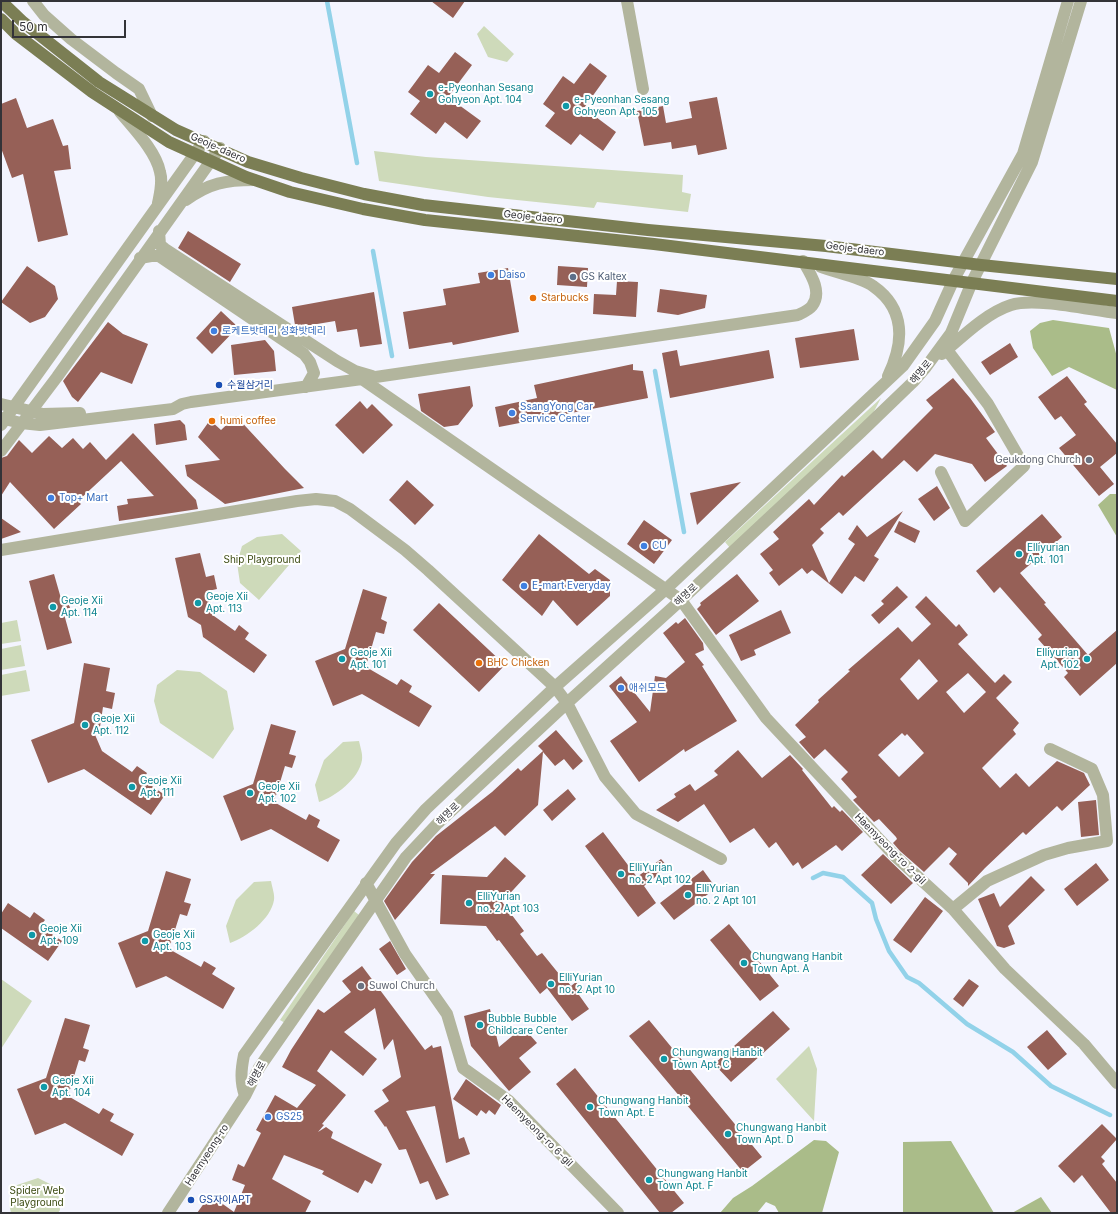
<!DOCTYPE html>
<meta charset="utf-8">
<style>
body{margin:0}
#map{position:relative;width:1118px;height:1214px;overflow:hidden;background:#f3f4fe;font-family:Inter,sans-serif}
canvas{display:block}
.frame{position:absolute;inset:0;border:2px solid #333338;pointer-events:none}
.scale{position:absolute;left:12px;top:20px;width:114px;height:18px;box-sizing:border-box;border:2px solid #333338;border-top:0;padding-left:5px;font-size:12px;line-height:14px;white-space:nowrap;color:#333338;-webkit-text-stroke:3px #fff;paint-order:stroke}
</style>
<div id="map">
<canvas width="1118" height="1214"></canvas>
<div class="frame"></div>
<div class="scale">50 m</div>
</div>
<script>
const g = document.querySelector('canvas').getContext('2d');
g.lineJoin = 'round';
function fillPath(path, color) { g.fillStyle = color; g.fill(path, 'evenodd'); }
function stroke(path, color, width, dash) { g.strokeStyle = color; g.lineWidth = width; g.lineCap = dash ? 'butt' : 'round'; g.setLineDash(dash || []); g.stroke(path); }
function label(font, color, halo, rows, align = 'center') {
  g.font = font + ' Inter,"Noto Sans KR",sans-serif'; g.lineWidth = 4; g.setLineDash([]); g.textBaseline = 'middle'; g.strokeStyle = halo; g.fillStyle = color; for (const [text, x, y, turn = 0] of rows) {
    g.save(); g.translate(x, y); g.rotate((+turn || 0) * Math.PI / 180); g.textAlign = isNaN(turn) ? turn : align; if (halo) g.strokeText(text, 0, 0); g.fillText(text, 0, 0); g.restore();
  }
}
const green = new Path2D(`
 M484,26L514,54L507,62L488,57L477,34Z
 M374,151L426,157L683,175L682,192L691,194L688,212L597,202L594,208L488,197L379,181Z
 M881,398L871,417L730,548L725,542Z
 M282,534L301,551L259,600L240,583L237,563L242,546L257,537Z
 M17,620L21,641L1,644V623Z
 M21,645L25,666L1,670V649Z
 M26,670L30,691L1,696V675Z
 M177,670L200,672L227,691L234,729L213,759L160,723L154,701L157,685Z
 M359,741C360,746 363,754 362,760C359,779 335,797 319,802L315,785L324,760L343,742Z
 M271,881C272,887 275,895 274,900C271,919 247,937 230,943L226,926L236,900L254,882Z
 M354,911L359,915L285,1023L280,1020Z
 M1,979L32,1001L1,1049Z
 M809,1046L817,1069L814,1121L776,1079Z
 M38,1178L58,1188L60,1210L58,1213H11L9,1203L17,1185Z`);
const forest = new Path2D(`
 M1053,320L1109,328L1117,357V390L1069,367L1052,376L1033,348L1030,331L1040,323Z
 M1110,494H1117V537L1098,505Z
 M814,1140L826,1141L839,1152L822,1213H779L775,1206L766,1202L757,1213H702H720L733,1198L752,1186Z
 M951,1141L994,1213H903V1142Z
 M1041,1197L1052,1213H1012Z`);
const stream = new Path2D(`
 M327,1L357,163
 M373,251L392,356
 M655,371L684,532
 M813,878L823,873L843,877L872,903L876,919L889,951L907,977L919,983L967,1024L1013,1052L1051,1086L1110,1115`);
const building = new Path2D(`
 M431,1H465L453,18Z
 M455,52L472,65L448,97L481,121L467,139L445,122L436,134L410,114L420,101L408,92L428,65L439,73Z
 M590,63L607,76L584,108L616,132L603,151L580,134L571,145L545,126L555,113L543,104L563,76L574,84Z
 M717,97L727,149L698,155L696,145L672,149L671,142L644,146L637,111L663,106L666,123L692,118L689,102Z
 M16,98L27,128L53,119L63,146L68,145L71,169L54,171L68,235L38,242L23,174L12,178L1,148V104Z
 M188,231L241,264L230,282L178,248Z
 M27,266L55,286L58,299L45,317L30,323L1,302Z
 M558,266L588,268L587,287L557,285Z
 M508,268L519,332L453,345L452,342L409,349L403,312L446,305L443,289L480,283L478,273Z
 M617,281L638,282L636,317L593,314L594,294L616,295Z
 M660,289L707,295L705,308L678,315L657,312Z
 M374,292L382,344L360,347L357,329L337,332L335,321L299,327L295,325L292,307Z
 M221,311L238,327L212,354L196,338Z
 M108,322L123,334L148,344L132,384L101,372L78,402L72,397L63,381Z
 M854,329L859,360L800,368L795,338Z
 M265,340L274,351L276,371L234,375L231,345Z
 M1010,343L1018,357L990,375L981,362Z
 M677,350L680,366L769,350L774,378L670,398L662,353Z
 M633,364V370L643,371L648,398L499,427L495,407L537,398L534,385Z
 M1067,376L1087,402L1084,404L1117,444V453L1100,467L1114,484L1099,496L1059,448L1076,435L1061,416L1055,420L1038,397Z
 M953,378L970,398L995,432L986,438L1007,466L985,482L972,464L935,454L917,472L904,460L843,516L839,512L820,529L824,533L812,545L829,583L855,544L848,539L857,525L867,537L903,511L874,556L879,559L864,582L855,576L842,594L812,570L807,574L802,568L779,586L769,573L773,570L760,554L779,539L773,532L809,499L814,505L842,475L844,477L873,450L882,459L933,408L926,400Z
 M470,386L473,406L458,425L444,427L421,411L418,394Z
 M360,401L367,409L372,404L393,425L363,454L335,425Z
 M236,416L285,469L304,488L225,504L187,476L185,465L220,460L198,437L210,420L221,430Z
 M180,420L185,425L187,440L156,445L154,424Z
 M133,433L196,500L198,509L119,521L117,506L128,504L127,499L154,496L121,461L78,501L81,504L54,529L10,482L1,496V458L7,456L19,440L32,453L49,436L62,448L73,438L83,449L90,442L106,460Z
 M407,480L434,505L415,525L389,500Z
 M741,482L697,525L690,493Z
 M937,486L950,508L934,521L918,499Z
 M1042,514L1062,537L1020,573L1046,603L1044,604L1088,655L1117,630V663L1080,696L1064,677L1068,673L1038,639L1042,635L1000,587L994,593L976,571Z
 M1,518L21,532L1,539Z
 M644,520L672,540L654,564L627,544Z
 M899,521L920,531L915,543L894,532Z
 M539,534L589,574L595,569L610,580V596L577,626L553,600L542,616L502,580Z
 M200,553L206,577L214,575L217,589L208,591L214,616L235,631L239,625L249,633L245,639L267,655L254,673L203,637L201,625L188,617L175,558Z
 M54,574L62,602L68,600L71,612L64,614L72,643L47,650L29,581Z
 M737,574L759,601L716,635L697,609L701,605L700,603Z
 M897,586L908,597L879,624L871,615L884,604L881,601Z
 M363,589L387,597L381,619L387,622L384,634L376,632L366,667L397,685L401,679L412,686L409,692L432,706L419,727L362,694L333,706L315,661L345,649Z
 M926,596L956,627L959,624L968,635L958,644L995,683L1004,674L1012,682L996,698L1019,723L1013,730L1016,734L982,768L1000,788L1016,773L1029,787L1057,761L1084,773L1090,785L1062,811L1057,806L1026,835L1023,832L985,868L968,886V883L949,864L957,854L949,847L924,872L900,851L893,843L897,839L896,837L879,819L874,822L853,800L857,797L841,779L848,772L825,749L814,759L799,742L806,737L795,725L819,702L818,700L850,671L848,670L898,627L912,642L931,624L915,607ZM919,659L938,681L918,700L900,679ZM968,673L986,692L964,713L946,692ZM902,733L905,736L907,734L924,753L899,777L878,755Z
 M439,603L505,665L479,692L413,630Z
 M781,610L791,633L754,650L756,655L741,661L729,635Z
 M685,618L703,643L704,650L695,654L704,665L702,666L737,721L685,752L684,749L639,782L610,741L637,722L609,686L621,676L650,712L655,676L666,678L685,662L663,633L676,622L678,624Z
 M84,663L110,668L106,691L115,693L112,709L103,707L100,727L93,730L102,751L132,772L137,766L147,773L143,780L165,795L151,815L84,769L48,783L31,740L74,723Z
 M271,724L296,731L289,754L296,756L292,768L285,766L274,802L306,820L309,814L320,820L317,827L340,840L328,862L271,829L241,841L223,796L253,784Z
 M556,730L583,761L573,770L564,759L555,766L543,752L538,805L505,836L495,826L430,874H435L395,920L384,901L412,862L436,836L492,792L518,768L521,771L543,751L538,746Z
 M738,750L762,778L790,755L803,769L802,770L832,808L834,806L840,812L842,810L863,832L842,851L836,845L802,869L798,862L793,866L776,842L769,848L754,828L730,843L704,804L678,822L656,810L676,797L674,794L690,784L695,791L718,775L714,771Z
 M568,789L576,799L552,821L543,810Z
 M1096,800L1099,835L1081,837L1078,802Z
 M603,832L637,877L661,859L668,867L644,886L656,903L638,917L585,846Z
 M883,854L913,883L891,904L861,875Z
 M505,857L526,876L502,902L524,931L520,934L537,956L542,953L559,974L561,973L571,986L576,982L584,992L579,995L589,1009L572,1021L547,988L540,994L499,940L497,941L486,926L440,924L442,875L487,877Z
 M1096,863L1109,880L1077,906L1064,889Z
 M703,870L716,888L674,920L660,903Z
 M166,871L191,879L184,902L191,904L187,916L180,914L169,949L201,967L204,961L216,968L212,974L235,988L223,1009L166,976L136,988L118,943L148,931Z
 M1031,876L1045,890L1008,926L1015,944L1004,948L997,946L978,899L994,893L1000,907Z
 M925,897L943,911L911,953L893,940Z
 M8,903L30,918L34,912L45,920L40,926L62,941L48,961L1,928V914Z
 M729,924L779,986L760,1001L710,940Z
 M390,941L406,969L397,975L379,949Z
 M362,966L425,1050L432,1045L433,1048L441,1046L459,1139L464,1137L470,1154L446,1163L435,1106L406,1111L449,1195L436,1200L428,1181L420,1184L406,1149L399,1150L386,1126L385,1127L374,1111L389,1101L382,1090L401,1077L393,1039L384,1050L375,1008L344,1032L377,1059L363,1076L331,1050L317,1071L346,1095L322,1124L324,1125L318,1132L326,1127L333,1132L331,1138L382,1164L372,1184L365,1180L358,1193L322,1174L324,1171L284,1155L272,1179L311,1201L305,1213H197L210,1195L234,1212L245,1185L232,1180L238,1164L244,1167L261,1133L256,1130L275,1095L297,1108L316,1085L282,1067L291,1050L318,1009L324,1013L351,992L342,981Z
 M969,979L979,986L963,1007L953,999Z
 M490,1009L499,1047L523,1027L537,1043L519,1058L531,1072L509,1091L471,1046L464,1016Z
 M773,1011L790,1029L731,1082L714,1064Z
 M65,1018L90,1025L83,1048L89,1050L85,1062L79,1060L68,1096L99,1114L103,1108L114,1114L110,1121L134,1134L122,1156L65,1123L35,1135L17,1089L46,1078Z
 M649,1020L762,1157L743,1172L629,1036Z
 M1047,1030L1067,1054L1048,1070L1027,1047Z
 M575,1068L684,1203L671,1213H660L556,1084Z
 M466,1079L501,1105L495,1115L489,1110L486,1114L481,1110L477,1116L453,1099Z
 M1102,1124L1117,1139L1101,1157L1105,1161L1102,1164L1117,1183V1213H1111L1082,1175L1074,1183L1058,1166Z`);
const minor = new Path2D(`
 M33,1L44,15L71,39L116,73L139,89L152,116
 M627,1L643,89
 M120,112C133,128 156,151 160,172C163,182 160,193 158,203
 M186,200C209,183 226,180 254,180
 M159,231L160,245L165,249L337,361L355,371L372,376
 M140,258L151,256H159L304,354L310,362L314,373L306,387
 M821,267C834,272 863,278 873,286C906,309 904,343 888,376
 M942,354C962,337 986,313 1011,305C1035,297 1090,310 1117,313
 M362,379L681,600L766,718L895,856L953,909L1005,969L1084,1044L1117,1083
 M1,404L43,414L80,413
 M1,418L21,423L40,425L173,409L182,404L191,402L362,379L798,315C802,313 809,310 812,306C823,292 810,273 803,261
 M1,425L204,141
 M1,451L57,377L220,148
 M941,472L965,521L1024,466L988,404L947,350
 M1,550L297,501L316,499L335,501L350,509L405,550L428,570L555,687L567,703L605,777L636,814L721,859
 M366,883L405,954L447,1014L463,1068L509,1101L618,1213
 M953,909L987,881L1044,855L1068,848L1107,841L1103,795L1092,769L1050,749
 M245,1096C240,1081 241,1070 244,1055L396,843L426,809L555,687L666,589L903,366L935,321L954,279L1023,154L1068,1
 M168,1213L245,1096L259,1068L406,857L438,823L567,703L681,600L861,432L913,382L926,367L951,333L972,282L1032,162L1081,1`);
const major = new Path2D(`
 M1,1L23,22L99,82L176,130L248,162L301,178L364,194L423,205L648,230L826,246L981,265L1117,279
 M1,19L16,34L92,92L169,142L246,177L290,192L363,209L425,220L654,244L1117,301`);
const markers = [
 [430,94,4,"#0f9aa8"],
 [566,106,4,"#0f9aa8"],
 [491,275,4,"#3f7fe0"],
 [573,277,4,"#5c6f8a"],
 [533,298,4,"#e8710a"],
 [214,331,4,"#3f7fe0"],
 [219,385,4,"#1a4fb4"],
 [512,413,4,"#3f7fe0"],
 [212,421,4,"#e8710a"],
 [1089,460,4,"#6b7280"],
 [51,498,4,"#3f7fe0"],
 [644,546,4,"#3f7fe0"],
 [1019,554,4,"#0f9aa8"],
 [524,586,4,"#3f7fe0"],
 [198,603,4,"#0f9aa8"],
 [53,607,4,"#0f9aa8"],
 [342,659,4,"#0f9aa8"],
 [1087,659,4,"#0f9aa8"],
 [479,663,4,"#e8710a"],
 [621,688,4,"#3f7fe0"],
 [85,725,4,"#0f9aa8"],
 [132,787,4,"#0f9aa8"],
 [250,793,4,"#0f9aa8"],
 [621,874,4,"#0f9aa8"],
 [688,895,4,"#0f9aa8"],
 [469,903,4,"#0f9aa8"],
 [32,935,4,"#0f9aa8"],
 [145,941,4,"#0f9aa8"],
 [744,963,4,"#0f9aa8"],
 [551,984,4,"#0f9aa8"],
 [361,986,4,"#6b7280"],
 [480,1025,4,"#0f9aa8"],
 [664,1059,4,"#0f9aa8"],
 [44,1087,4,"#0f9aa8"],
 [590,1107,4,"#0f9aa8"],
 [268,1117,4,"#3f7fe0"],
 [728,1134,4,"#0f9aa8"],
 [649,1180,4,"#0f9aa8"],
 [191,1200,4,"#1a4fb4"]
];
const cultureNames = [
 ["e-Pyeonhan Sesang",438,88],
 ["Gohyeon Apt. 104",438,100],
 ["e-Pyeonhan Sesang",574,100],
 ["Gohyeon Apt. 105",574,112],
 ["Elliyurian",1027,548],
 ["Apt. 101",1027,560],
 ["Geoje Xii",206,597],
 ["Apt. 113",206,609],
 ["Geoje Xii",61,601],
 ["Apt. 114",61,613],
 ["Geoje Xii",350,653],
 ["Apt. 101",350,665],
 ["Elliyurian",1079,653,"right"],
 ["Apt. 102",1079,665,"right"],
 ["Geoje Xii",93,719],
 ["Apt. 112",93,731],
 ["Geoje Xii",140,781],
 ["Apt. 111",140,793],
 ["Geoje Xii",258,787],
 ["Apt. 102",258,799],
 ["ElliYurian",629,868],
 ["no. 2 Apt 102",629,880],
 ["ElliYurian",696,889],
 ["no. 2 Apt 101",696,901],
 ["ElliYurian",477,897],
 ["no. 2 Apt 103",477,909],
 ["Geoje Xii",40,929],
 ["Apt. 109",40,941],
 ["Geoje Xii",153,935],
 ["Apt. 103",153,947],
 ["Chungwang Hanbit",752,957],
 ["Town Apt. A",752,969],
 ["ElliYurian",559,978],
 ["no. 2 Apt 10",559,990],
 ["Bubble Bubble",488,1019],
 ["Childcare Center",488,1031],
 ["Chungwang Hanbit",672,1053],
 ["Town Apt. C",672,1065],
 ["Geoje Xii",52,1081],
 ["Apt. 104",52,1093],
 ["Chungwang Hanbit",598,1101],
 ["Town Apt. E",598,1113],
 ["Chungwang Hanbit",736,1128],
 ["Town Apt. D",736,1140],
 ["Chungwang Hanbit",657,1174],
 ["Town Apt. F",657,1186]
];
const streetNames = [
 ["Geoje-daero",218,148,24],
 ["Geoje-daero",533,217,6],
 ["Geoje-daero",855,249,7],
 ["해명로",921,372,-50],
 ["해명로",686,595,-43],
 ["해명로",448,814,-44],
 ["Haemyeong-ro 2-gil",890,849,45],
 ["해명로",257,1074,-61],
 ["Haemyeong-ro 6-gil",537,1131,45],
 ["Haemyeong-ro",207,1155,-57]
];
const shopNames = [
 ["Daiso",499,275],
 ["로케트밧데리 성화밧데리",222,331],
 ["SsangYong Car",520,407],
 ["Service Center",520,419],
 ["Top+ Mart",59,498],
 ["CU",652,546],
 ["E-mart Everyday",532,586],
 ["애쉬모드",629,688],
 ["GS25",276,1117]
];
const serviceNames = [
 ["GS Kaltex",581,277]
];
const foodNames = [
 ["Starbucks",541,298],
 ["humi coffee",220,421],
 ["BHC Chicken",487,663]
];
const transitNames = [
 ["수월삼거리",227,385],
 ["GS자이APT",199,1200]
];
const worshipNames = [
 ["Geukdong Church",1081,460],
 ["Suwol Church",369,986,"left"]
];
const parkNames = [
 ["Ship Playground",262,560],
 ["Spider Web",37,1191],
 ["Playground",37,1203]
];
fillPath(green, '#cedaba');
fillPath(forest, '#aabc89');
stroke(stream, '#92d2e9', 4.5);
fillPath(building, '#966057');
stroke(minor, '#b2b59d', 12);
stroke(major, '#7b7e54', 12);
for (const [x, y, r, color] of markers) { const dot = new Path2D(); dot.arc(x, y, r, 0, 2 * Math.PI); g.fillStyle = color; g.fill(dot); stroke(dot, '#fff', 1.5); }
label('10px', '#0d838f', '#fff', cultureNames, 'left');
label('10px', '#333338', '#fff', streetNames);
label('10px', '#366cbe', '#fff', shopNames, 'left');
label('10px', '#4e5e75', '#fff', serviceNames, 'left');
label('10px', '#c56008', '#fff', foodNames, 'left');
label('10px', '#164399', '#fff', transitNames, 'left');
label('10px', '#5b616d', '#fff', worshipNames, 'right');
label('10px', '#39480f', '#fff', parkNames);
</script>
